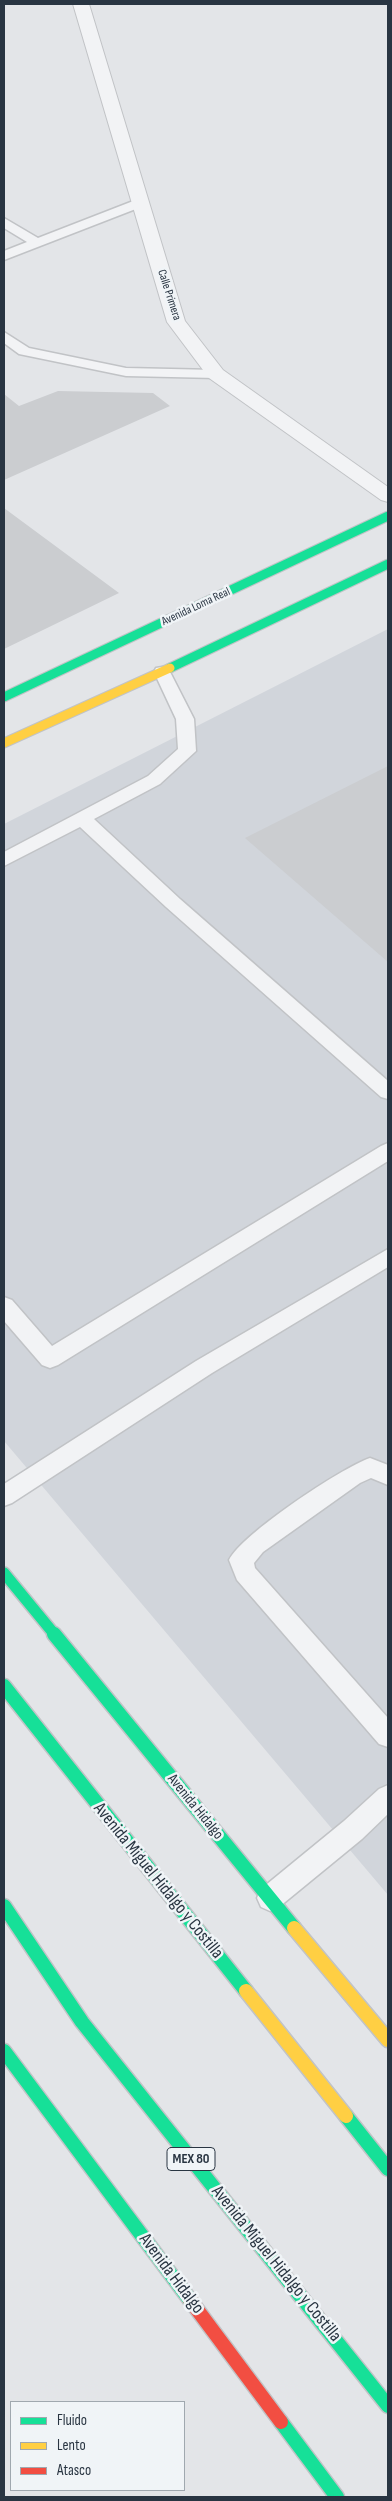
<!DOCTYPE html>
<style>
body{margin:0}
#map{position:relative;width:392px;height:2501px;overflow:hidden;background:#e3e5e8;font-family:"Sofia Sans Condensed",sans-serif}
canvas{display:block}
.frame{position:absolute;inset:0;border:5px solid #293542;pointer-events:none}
.legend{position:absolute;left:10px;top:2401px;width:175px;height:90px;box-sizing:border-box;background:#f0f4f7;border:1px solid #a0a8af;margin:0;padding:6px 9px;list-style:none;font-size:15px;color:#293542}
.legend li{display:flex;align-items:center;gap:10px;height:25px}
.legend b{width:25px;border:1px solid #a0a8af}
</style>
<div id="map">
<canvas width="392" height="2501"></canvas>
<div class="frame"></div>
<ul class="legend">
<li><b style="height:6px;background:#16e098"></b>Fluido</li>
<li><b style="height:6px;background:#ffcf43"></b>Lento</li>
<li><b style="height:6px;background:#f24e42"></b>Atasco</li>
</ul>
</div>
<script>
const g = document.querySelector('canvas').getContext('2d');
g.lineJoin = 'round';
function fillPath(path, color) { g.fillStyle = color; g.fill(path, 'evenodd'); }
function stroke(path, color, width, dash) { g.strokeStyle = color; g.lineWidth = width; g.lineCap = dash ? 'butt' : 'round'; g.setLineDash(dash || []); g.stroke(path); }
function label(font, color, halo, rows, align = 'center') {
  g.font = font + ' "Sofia Sans Condensed",sans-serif'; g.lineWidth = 5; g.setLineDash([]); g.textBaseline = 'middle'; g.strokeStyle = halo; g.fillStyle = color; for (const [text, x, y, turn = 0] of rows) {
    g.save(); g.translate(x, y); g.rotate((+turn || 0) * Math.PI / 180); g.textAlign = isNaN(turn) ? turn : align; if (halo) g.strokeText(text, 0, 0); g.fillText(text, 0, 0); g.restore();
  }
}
const built = new Path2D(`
 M388,629V1895L4,1441V824Z`);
const building = new Path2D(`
 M58,391L153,393L170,406L4,480V394L19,406Z
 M4,508L119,593L4,649Z
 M388,766V962L245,838Z`);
const lane = new Path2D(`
 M141,198L146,199L148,202L146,205L4,260V251L27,242L4,228V218L38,238Z
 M4,332L29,348L126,368L216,370L223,374L216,378L126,376L19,354L4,343Z
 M162,667L168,668L170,672L194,719L196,751L160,784L94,819L180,899L388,1081V1099L381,1097L166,907L80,827L4,866V852L148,776L178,749L176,719L154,672L156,668Z
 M388,1143V1161L58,1365L50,1368L42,1365L4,1321V1297L12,1300L52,1346L381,1146Z
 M388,1249V1267L212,1373L12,1503L4,1506V1484L196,1361Z
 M370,1458L388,1465V1485L371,1478L360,1483L263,1552L254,1563L255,1568L388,1718V1747L379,1744L237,1580L229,1560C242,1534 341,1468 370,1458Z
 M388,1785V1814L362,1839L279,1907L270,1911L261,1907L257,1898L261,1889L344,1821L379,1789Z`);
const street = new Path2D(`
 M73,4H89L185,321L223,370L388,487V502L381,500L209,378L167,322Z`);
const fastFar2 = new Path2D(`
 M170,668L388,564
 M4,697L388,516`);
const fastFar1 = new Path2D(`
 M4,1573L55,1635`);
const fast = new Path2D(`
 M54,1634L294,1928
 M4,1686L246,1991
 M4,1906L82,2022L388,2406
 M4,2051L190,2300
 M346,2116L388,2169
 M281,2422L337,2497`);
const slowFar1 = new Path2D(`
 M4,743L170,668`);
const slow = new Path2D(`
 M294,1928L388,2040
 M246,1991L346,2116`);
const jam = new Path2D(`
 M190,2300L281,2422`);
const farStreetnames = [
 ["Calle Primera",169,295,72],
 ["Avenida Loma Real",196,607,-25]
];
const shields = [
 [191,2159,48]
];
const shieldNames = [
 ["MEX 80",191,2159]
];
const streetNames = [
 ["Avenida Hidalgo",195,1807,51]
];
const nearStreetnames = [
 ["Avenida Miguel Hidalgo y Costilla",158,1881,51],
 ["Avenida Miguel Hidalgo y Costilla",276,2264,51],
 ["Avenida Hidalgo",171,2274,53]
];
fillPath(built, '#d1d5db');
fillPath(building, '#cbcdd0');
stroke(lane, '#c1c3c6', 3);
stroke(street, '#c1c3c6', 2);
stroke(fastFar2, '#c1c3c6', 11);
stroke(fastFar1, '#c1c3c6', 14);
stroke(fast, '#c1c3c6', 17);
stroke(slowFar1, '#c1c3c6', 11);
stroke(slow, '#c1c3c6', 17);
stroke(jam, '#c1c3c6', 17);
fillPath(lane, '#f2f3f5');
fillPath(street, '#f2f3f5');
stroke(fastFar2, '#16e098', 9);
stroke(fastFar1, '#16e098', 11);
stroke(fast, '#16e098', 14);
stroke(slowFar1, '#ffcf43', 9);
stroke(slow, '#ffcf43', 14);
stroke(jam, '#f24e42', 14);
label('12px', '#293542', '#f0f4f7', farStreetnames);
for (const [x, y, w] of shields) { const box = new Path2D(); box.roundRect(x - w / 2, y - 11.5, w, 23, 4); g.fillStyle = '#f0f4f7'; g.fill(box); stroke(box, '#293542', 1); }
label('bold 14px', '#293542', null, shieldNames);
label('15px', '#293542', '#f0f4f7', streetNames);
label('18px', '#293542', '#f0f4f7', nearStreetnames);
</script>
